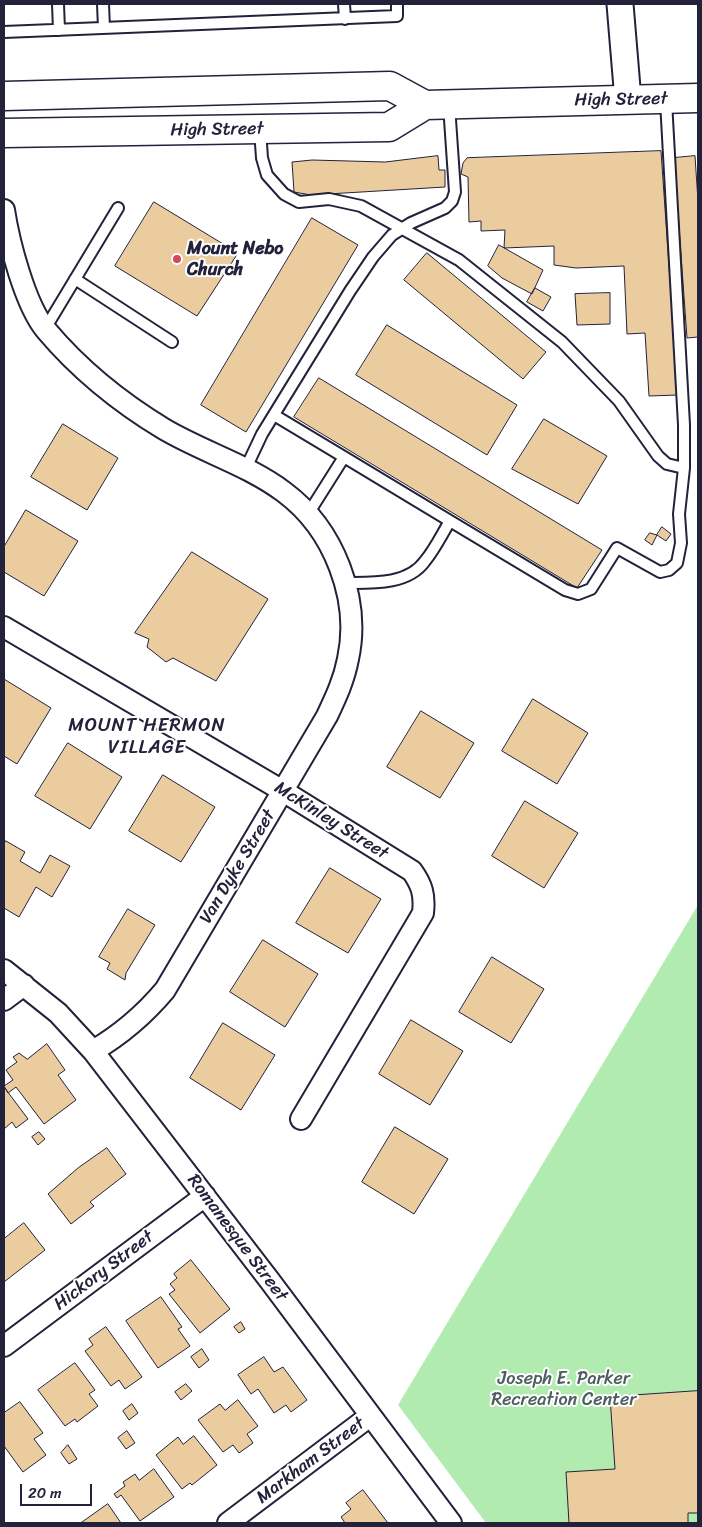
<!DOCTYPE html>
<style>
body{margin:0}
#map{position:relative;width:702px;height:1527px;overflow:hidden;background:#fff;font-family:Sriracha,sans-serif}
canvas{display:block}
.frame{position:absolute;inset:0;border:5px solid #22223b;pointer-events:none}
.scale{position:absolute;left:20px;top:1484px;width:72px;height:22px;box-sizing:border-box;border:2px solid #22223b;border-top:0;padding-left:6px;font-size:15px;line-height:18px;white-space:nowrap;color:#22223b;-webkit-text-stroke:4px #fff;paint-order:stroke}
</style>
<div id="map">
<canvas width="702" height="1527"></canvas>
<div class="frame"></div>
<div class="scale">20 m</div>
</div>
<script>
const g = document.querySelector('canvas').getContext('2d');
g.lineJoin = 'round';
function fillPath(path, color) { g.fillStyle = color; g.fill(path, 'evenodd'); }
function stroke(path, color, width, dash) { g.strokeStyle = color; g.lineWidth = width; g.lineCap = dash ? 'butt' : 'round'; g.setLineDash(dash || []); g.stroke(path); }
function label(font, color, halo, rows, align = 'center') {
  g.font = font + ' Sriracha,sans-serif'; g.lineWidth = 4; g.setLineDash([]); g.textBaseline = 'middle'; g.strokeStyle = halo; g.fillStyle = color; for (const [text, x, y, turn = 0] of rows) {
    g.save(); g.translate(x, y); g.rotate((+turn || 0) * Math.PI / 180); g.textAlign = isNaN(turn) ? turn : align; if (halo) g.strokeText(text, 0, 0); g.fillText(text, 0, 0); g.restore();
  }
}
const green = new Path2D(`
 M698,905V1523H486L398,1405Z`);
const building = new Path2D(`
 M661,151L678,395L649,396L645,333L627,334L624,266L576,268L554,265V246L504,248L505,230L481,231V221L469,222L468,177L461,174L463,163L467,158Z
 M438,156L439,170H445V187L311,195L294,192L292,162L312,160L385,162Z
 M695,156L698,201V337L687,338L674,158Z
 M154,202L238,253L197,316L115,266Z
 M312,218L358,245L246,432L201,405Z
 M499,245L543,270L532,294L502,278L488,266Z
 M427,253L546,352L523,379L404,280Z
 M535,288L551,297L543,311L527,302Z
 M610,293V324L577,325L575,294Z
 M387,325L517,405L487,455L356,375Z
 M319,378L602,550L577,588L294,417Z
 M544,419L607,456L578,504L512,469Z
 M63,424L118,458L87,510L31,477Z
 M26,510L78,541L44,596L4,572V547Z
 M662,527L671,534L666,541L657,535Z
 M650,533L657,535L652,545L645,540Z
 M192,552L268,599L216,681L173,658L166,662L147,647L149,639L135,633Z
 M4,679L51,708L17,764L4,756Z
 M533,699L588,733L557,784L502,751Z
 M421,711L474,743L440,798L387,767Z
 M68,743L122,777L90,829L35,796Z
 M163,775L215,807L181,862L129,831Z
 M525,801L578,833L544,888L492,856Z
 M6,841L25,852L20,861L40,873L50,855L70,866L52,897L36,887L19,917L4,908V844Z
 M330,868L381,899L348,953L296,923Z
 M128,909L155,925L126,973L125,980L107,969L110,963L99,957Z
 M263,940L318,974L285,1027L230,992Z
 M492,957L544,989L511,1043L459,1012Z
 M411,1020L463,1051L430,1105L379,1074Z
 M223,1023L275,1055L241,1110L190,1078Z
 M47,1044L65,1070L58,1075L76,1100L44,1124L16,1087L8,1093L4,1086L13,1080L6,1070L17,1062L13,1057L19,1053L27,1059Z
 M4,1087L28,1119L16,1128L12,1122L4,1129Z
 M395,1127L448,1159L414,1214L362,1182Z
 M39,1132L45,1139L38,1145L32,1137Z
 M107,1148L126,1174L90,1202L94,1206L71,1224L48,1194L78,1168Z
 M24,1223L45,1250L4,1282V1239Z
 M191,1260L230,1309L200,1333L169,1294L175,1290L170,1284L177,1278L174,1274Z
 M161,1297L182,1327L178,1329L190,1346L158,1368L126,1321Z
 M241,1322L245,1329L239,1333L234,1327Z
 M106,1327L142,1377L125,1389L119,1380L111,1386L85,1351L93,1345L89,1339Z
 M202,1349L209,1360L199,1368L191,1357Z
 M264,1357L274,1372L283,1367L307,1400L291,1412L286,1405L274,1413L258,1389L251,1394L238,1375Z
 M75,1363L95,1390L89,1394L98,1406L77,1422L75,1419L65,1426L38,1390Z
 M186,1384L192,1391L181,1400L175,1392Z
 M698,1391V1513H688V1523H569L566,1472L615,1469L610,1397Z
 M238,1400L258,1426L247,1434L253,1443L239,1453L233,1445L223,1452L198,1420L220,1404L225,1410Z
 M20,1402L43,1433L34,1439L46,1455L23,1472L4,1446V1413Z
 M132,1404L138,1413L129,1420L123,1411Z
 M127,1431L135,1443L126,1449L118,1438Z
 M194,1436L217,1465L192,1485L190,1483L182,1489L156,1455L178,1437L183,1444Z
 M68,1445L77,1459L69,1464L61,1453Z
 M154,1469L174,1497L140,1521L121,1495L117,1498L114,1494L125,1486L123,1482L135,1474L139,1480Z
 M363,1490L388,1523H345L341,1517L351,1509L346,1503Z
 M108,1504L121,1523H81Z`);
const service = new Path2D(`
 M58,4L59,30
 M103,4L104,28
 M344,4L345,19
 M4,32L397,16V4
 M260,130L262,158L267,175L284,194L299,202L329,199L361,206L459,260L562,342L619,401L658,456L667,464L684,468
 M75,279L172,342
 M45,329L118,208
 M274,415L344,457L308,514
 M344,457L450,521C442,534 435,549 425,561C408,585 372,583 345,583
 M245,470L262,434L350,291L373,257L392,235L411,223L445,208L452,201L455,192L449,105
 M450,521L565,590L578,594L591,589L617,548L660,572L669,570L677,563L681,543L679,514L684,468V425L666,101`);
const minor = new Path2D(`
 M4,210C9,242 25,305 46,330C78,368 121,403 164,429C203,452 248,465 284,492C334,529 361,599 348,659C344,680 336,697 327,716L165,990C144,1015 122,1034 93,1051
 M4,627L283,791L412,871C422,885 425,895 423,913L301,1119
 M4,970L58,1013L93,1051L270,1281L451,1523
 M4,1000L24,985
 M4,1346L205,1196
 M228,1523L370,1416`);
const tertiary = new Path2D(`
 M620,4L628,100`);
const secondary = new Path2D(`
 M4,96L390,86L425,105
 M4,133L389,127L425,105L698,98`);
const markers = [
 [177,259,5,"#d1495b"]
];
const streetNames = [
 ["High Street",621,100,-1],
 ["High Street",217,130,-1],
 ["McKinley Street",331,821,32],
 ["Van Dyke Street",238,867,-59],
 ["Romanesque Street",237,1238,53],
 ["Hickory Street",104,1271,-37],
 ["Markham Street",311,1461,-37]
];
const poiNames = [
 ["Mount Nebo",187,249],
 ["Church",187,270]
];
const parkNames = [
 ["Joseph E. Parker",564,1379],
 ["Recreation Center",564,1400]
];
const neighbourhoodNames = [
 ["MOUNT HERMON",147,726],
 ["VILLAGE",147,748]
];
fillPath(green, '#b2ebaf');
fillPath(building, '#ebcc9e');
stroke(building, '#22223b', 1);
stroke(service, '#22223b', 14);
stroke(minor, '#22223b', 24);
stroke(tertiary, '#22223b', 29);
stroke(secondary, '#22223b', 31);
stroke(service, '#fff', 10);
stroke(minor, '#fff', 20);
stroke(tertiary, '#fff', 25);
stroke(secondary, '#fff', 28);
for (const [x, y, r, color] of markers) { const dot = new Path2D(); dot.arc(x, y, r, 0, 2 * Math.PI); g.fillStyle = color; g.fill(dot); stroke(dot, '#fff', 2); }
label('18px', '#22223b', '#fff', streetNames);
label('bold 18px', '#22223b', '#fff', poiNames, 'left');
label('18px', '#4d5e5e', '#fff', parkNames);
g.letterSpacing = '1px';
label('19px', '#22223b', '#fff', neighbourhoodNames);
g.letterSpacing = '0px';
</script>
